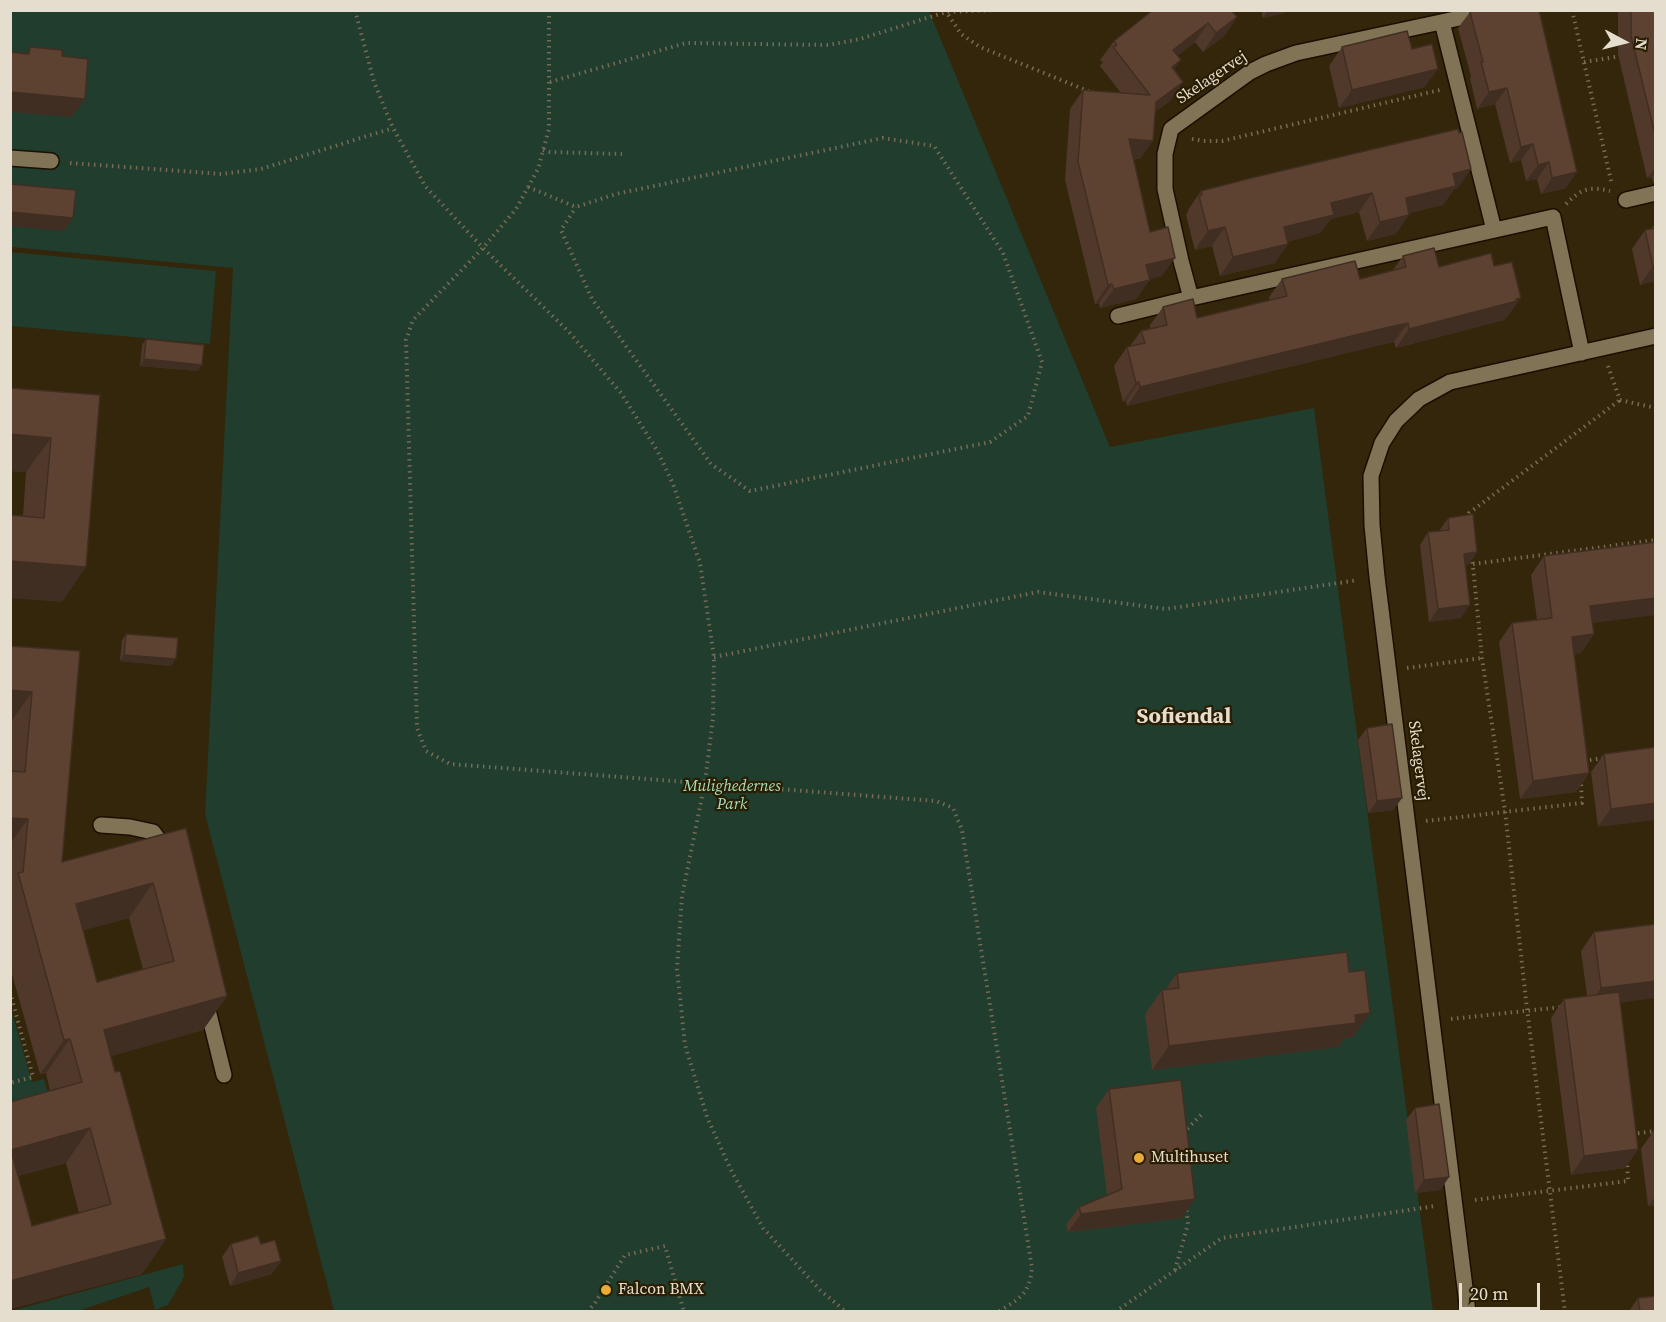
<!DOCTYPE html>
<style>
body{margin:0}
#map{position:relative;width:1666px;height:1322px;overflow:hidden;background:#33260a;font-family:"Source Serif 4",serif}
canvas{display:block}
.frame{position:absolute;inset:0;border:12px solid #e5ddcd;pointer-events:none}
.north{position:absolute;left:1594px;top:12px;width:60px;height:60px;-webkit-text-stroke:4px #291d02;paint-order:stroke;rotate:97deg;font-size:16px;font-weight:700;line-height:24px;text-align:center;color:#e5ddcd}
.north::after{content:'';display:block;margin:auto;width:21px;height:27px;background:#e5ddcd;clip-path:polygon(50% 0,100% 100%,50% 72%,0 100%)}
.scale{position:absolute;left:1459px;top:1283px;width:81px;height:27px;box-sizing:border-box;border:3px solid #e5ddcd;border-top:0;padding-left:8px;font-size:18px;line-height:21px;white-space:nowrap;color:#e5ddcd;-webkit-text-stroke:4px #291d02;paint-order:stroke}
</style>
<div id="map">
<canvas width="1666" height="1322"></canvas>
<div class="frame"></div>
<div class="north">N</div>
<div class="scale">20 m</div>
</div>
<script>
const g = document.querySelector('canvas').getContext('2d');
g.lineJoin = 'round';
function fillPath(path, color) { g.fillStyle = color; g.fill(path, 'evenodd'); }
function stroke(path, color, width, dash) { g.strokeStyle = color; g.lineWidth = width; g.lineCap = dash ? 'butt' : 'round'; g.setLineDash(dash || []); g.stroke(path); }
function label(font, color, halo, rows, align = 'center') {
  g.font = font + ' "Source Serif 4",serif'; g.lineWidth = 4.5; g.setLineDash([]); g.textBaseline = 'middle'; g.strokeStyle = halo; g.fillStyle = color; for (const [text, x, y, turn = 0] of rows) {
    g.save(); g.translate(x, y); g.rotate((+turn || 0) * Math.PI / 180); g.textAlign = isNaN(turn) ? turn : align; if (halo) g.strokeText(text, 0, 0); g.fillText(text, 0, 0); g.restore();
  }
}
const green = new Path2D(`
 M10,11H929L1110,447L1314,408L1433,1311H334L205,814L233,268L11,247Z
 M10,252L216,271L210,344L11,326Z
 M10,1005L32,1082L44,1079L53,1111L10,1124Z
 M183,1264L184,1277L168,1305L155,1310L149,1287L78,1311H11Z`);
const path = new Path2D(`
 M355,10L374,82L393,128L425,186L483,248L569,332L621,393L658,452L673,484L700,563L714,657L713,718L705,782L682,896L677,969L685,1045L707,1117L731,1170L763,1228L820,1290L846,1312
 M549,10V129L538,169L516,209L483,248L413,320L406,340L417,728L426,751L450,764L936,801L953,808L962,830L1032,1268C1029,1295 1020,1298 998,1312
 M945,10L961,34L980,47L1093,93
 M1572,10L1612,185
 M1584,62L1622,56
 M550,82L686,43L829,45L860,39L946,12L998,10
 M1192,139L1203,141H1222L1440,90
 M543,150L550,152L622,154
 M70,163L222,174L261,169L393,128
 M528,187L576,207L616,194L883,138L934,146L1003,253L1042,362L1028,416L990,442L750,491L711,464L592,299L561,230L576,207
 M1566,204C1581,189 1589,186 1610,191
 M1608,366L1620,400L1656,408
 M1467,519L1469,513L1620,400
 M1472,556L1482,658L1505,811L1527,1009L1565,1312
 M1473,564L1656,540
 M714,657L1038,592L1166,609L1358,580
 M1407,668L1482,658
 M1584,761L1604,758
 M1426,821L1582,803L1581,782
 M10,992L33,1077L10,1083
 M1451,1019L1562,1007
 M1183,1133L1202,1114
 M1632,1134L1656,1131
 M1475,1200L1628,1181L1627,1161
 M1175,1270L1188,1224L1186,1207
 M587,1312L595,1303L625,1255L665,1246L684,1312
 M1115,1312L1222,1238L1435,1206`);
const minor = new Path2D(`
 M1497,10L1296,53L1266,64L1250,72L1171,129L1165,154V189L1181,261L1191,298L1553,217L1582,353
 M1442,22L1494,230
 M10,158L51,161
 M1626,200L1656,193
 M1118,316L1191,298
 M101,825L130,827L153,832L167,851
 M206,1002L224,1075
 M1468,1312L1377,577L1372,525L1371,476L1382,443L1396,421L1419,399L1450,382L1656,336`);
const wall = new Path2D(`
 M1261,10H1286L1284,13L1263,18Z
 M1618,10H1656V182H1653L1652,177L1647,178L1618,54Z
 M1470,12L1566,188L1541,194L1537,179L1526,181L1521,160L1510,163L1495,104L1477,109L1470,78L1471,76L1458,28Z
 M1237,17L1224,36L1203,52L1195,42L1177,56L1174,70L1183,82L1170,101L1156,111L1140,159H1133L1150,232L1162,276L1149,279L1136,299L1100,308L1099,303L1095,304L1065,180L1070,109L1083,90L1121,93L1100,66L1103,62L1100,60L1114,41Z
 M1342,47L1412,49L1425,87L1339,108L1329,66Z
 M1458,188L1454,189L1443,205L1409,213L1396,234L1367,241L1359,212L1331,219L1320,233L1287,242L1275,263L1220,276L1212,246L1195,250L1186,215L1188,211V210L1201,191Z
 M1656,222V281L1640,285L1632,249L1645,230L1651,229Z
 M1403,256L1439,267L1508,316L1506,317L1504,320L1396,348L1394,342L1372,347L1127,406L1126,401L1123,402L1114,366L1127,347L1130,346L1141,331L1150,329V325L1163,307L1197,318L1270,300L1269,297L1282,279H1360L1393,270Z
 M146,339L202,365L197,371L140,366L142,345Z
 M100,395L62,602L23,516L26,472L10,471Z
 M1448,518L1477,552L1468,565H1466L1461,618L1429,622L1420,545L1428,532L1439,531Z
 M1544,556L1593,623L1594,634L1581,653L1574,654L1589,773L1576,792L1520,799L1499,642L1512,623L1537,620L1531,575Z
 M126,634L171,666L120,661L122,640Z
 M10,646L80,651L62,862L186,828L227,996L203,1030L111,1056L166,1239L142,1274L10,1309V1102L50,1091L46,1073L40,1074L10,967ZM129,918L143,969L97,982L83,930ZM66,1163L79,1213L32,1226L18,1176Z
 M1367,728L1402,798L1393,810L1368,813L1358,740Z
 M1656,747L1598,827L1591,772L1604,754Z
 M1594,932L1620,1003L1638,1149L1625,1168L1571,1175L1551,1018L1564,999L1587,996L1581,951Z
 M1349,972L1370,1013L1353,1037L1345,1038L1338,1047L1152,1070L1145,1014L1162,990L1166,989L1177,973Z
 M1109,1089L1195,1199L1182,1218L1068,1232L1066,1225L1079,1207L1107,1195L1096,1108Z
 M1415,1108L1449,1177L1440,1190L1415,1193L1406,1120Z
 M1654,1130H1656V1205L1648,1206L1641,1149Z
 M231,1244H261L272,1274L230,1286L222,1257Z
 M1638,1298L1656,1311H1629Z`);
const shadedWall = new Path2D(`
 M1268,10H1286L1284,13L1263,18Z
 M1237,17L1224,36L1203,52L1216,33Z
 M1208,23L1195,42L1160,69L1173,50Z
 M1181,60L1167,79L1172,67Z
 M1438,69L1425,87L1339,108L1352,90Z
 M1183,82L1170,101L1143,120L1156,102Z
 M1507,88L1495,104L1477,109L1489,92Z
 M10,92L85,99L72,117L10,112Z
 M1129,139L1153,141L1140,159L1115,157Z
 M1533,144L1521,160L1510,163L1521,147Z
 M1549,162L1537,179L1526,181L1538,165Z
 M1656,167V172L1652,177L1647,178Z
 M1471,169L1458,188L1454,189L1443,205L1392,217L1406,198L1453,174Z
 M1577,172L1566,188L1541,194L1552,178Z
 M1372,193L1359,212L1331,219L1320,233L1271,246L1284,227L1331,203Z
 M10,212L73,218L64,231L10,226Z
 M1409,215L1396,234L1367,241L1380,222Z
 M1225,227L1212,246L1195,250L1208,231Z
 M1288,244L1275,263L1220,276L1233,257Z
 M1175,258L1162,276L1133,283L1146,265Z
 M1656,265V281L1640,285L1653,266Z
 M1150,280L1136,299L1100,308L1114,289Z
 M1112,284L1099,303L1095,304L1108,285Z
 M1521,298L1508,316L1506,317L1504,320L1396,348L1409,329Z
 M1408,323L1394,342L1372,347L1127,406L1140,387L1385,328Z
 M144,359L202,365L197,371L140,366Z
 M1139,382L1126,401L1123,402L1136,383Z
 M10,434L51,438L26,472L10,471Z
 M1477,552L1468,565L1456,566L1464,554Z
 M10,561L86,567L62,602L10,598Z
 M1656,598V615L1577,625L1590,606Z
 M1470,605L1461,618L1429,622L1438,609Z
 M1594,634L1581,653L1558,655L1572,637Z
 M124,655L176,659L171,666L120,661Z
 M10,690L32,692L10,723Z
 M1589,773L1576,792L1520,799L1533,781Z
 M1402,798L1393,810L1368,813L1377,801Z
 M1656,803V820L1598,827L1611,809Z
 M10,818L28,819L10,844Z
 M153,883L129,918L52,939L76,904Z
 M1656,981V998L1588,1007L1601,988Z
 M227,996L203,1030L80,1065L104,1030Z
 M1370,1013L1353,1037L1345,1038L1338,1047L1152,1070L1169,1046Z
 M70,1039L46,1073L40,1074L64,1040Z
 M90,1128L66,1163L10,1178L11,1150Z
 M1638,1149L1625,1168L1571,1175L1584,1156Z
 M1449,1177L1440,1190L1415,1193L1424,1180Z
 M1656,1195V1205L1648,1206Z
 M1195,1199L1182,1218L1068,1232L1081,1214Z
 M166,1239L142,1274L10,1309V1281Z
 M281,1261L272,1274L230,1286L238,1273Z`);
const building = new Path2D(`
 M1153,10H1231L1237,17L1216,33L1208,23L1173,50L1181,60L1172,67L1183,82L1156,102L1153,141L1129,139L1150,232L1168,227L1175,258L1146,265L1150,280L1114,289L1112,284L1108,285L1078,162L1083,90L1150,95L1113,47L1117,45L1114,41Z
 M1476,10H1539L1577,172L1552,178L1549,162L1538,165L1533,144L1521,147L1507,88L1489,92L1481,62H1483L1470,12Z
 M1631,10H1656V138L1631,36Z
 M1407,31L1412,49L1432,44L1438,69L1352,90L1342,47Z
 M30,47L62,50V56L88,59L85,99L10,92V52L29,54Z
 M1458,129L1459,133L1462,132L1471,169L1453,174L1456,186L1406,198L1409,215L1380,222L1372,193L1331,203L1334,215L1284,227L1288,244L1233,257L1225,227L1208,231L1199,196L1202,195L1201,191L1251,178Z
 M10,184L76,190L73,218L10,212Z
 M1656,228V265L1653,266L1645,230Z
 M1434,248L1439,267L1491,253L1494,266L1512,262L1521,298L1516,299L1517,301L1409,329L1408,323L1385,328L1140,387L1139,382L1136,383L1127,347L1145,343L1141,331L1167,325L1163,307L1193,299L1197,318L1287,296L1282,279L1355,261L1360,279L1406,267L1403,256Z
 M146,339L204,345L202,365L144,359Z
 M10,388L100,395L86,567L10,561V515L44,518L51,438L10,434Z
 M1473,514L1477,552L1464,554L1470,605L1438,609L1428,532L1449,530L1448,518Z
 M1656,542V598L1590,606L1594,634L1572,637L1589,773L1533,781L1512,623L1552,618L1544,556Z
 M126,634L178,638L176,659L124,655Z
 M10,646L80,651L62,862L186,828L227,996L104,1030L115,1072L120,1071L166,1239L10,1281V1102L82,1082L70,1039L64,1040L18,873L23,872L28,819L10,818V771L25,772L32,692L10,690ZM153,883L174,961L97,982L76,904ZM90,1128L111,1204L32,1226L11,1150Z
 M1392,724L1402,798L1377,801L1367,728Z
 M1656,747V803L1611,809L1604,754Z
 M1656,924V981L1601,988L1594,932Z
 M1347,952L1349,972L1365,970L1370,1013L1355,1015L1356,1023L1169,1046L1162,990L1179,988L1177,973Z
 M1619,992L1638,1149L1584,1156L1564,999Z
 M1181,1080L1195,1199L1081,1214L1079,1207L1122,1189L1109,1089Z
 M1439,1104L1449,1177L1424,1180L1415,1108Z
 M258,1236L261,1244L275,1240L281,1261L238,1273L231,1244Z
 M1656,1296V1311H1640L1638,1298Z`);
const markers = [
 [1139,1158,6,"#e8ab37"],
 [606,1290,6,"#e8ab37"]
];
const streetNames = [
 ["Skelagervej",1212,78,-34],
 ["Skelagervej",1418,761,83]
];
const parkNames = [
 ["Mulighedernes",732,787],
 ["Park",732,805]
];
const poiNames = [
 ["Multihuset",1151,1158],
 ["Falcon BMX",618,1290]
];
const districtNames = [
 ["Sofiendal",1184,717]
];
fillPath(green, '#203d2e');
stroke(minor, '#1a0f00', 18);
stroke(path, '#766b54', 4, [1.5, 4.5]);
stroke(minor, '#817356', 15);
fillPath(wall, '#50392a');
fillPath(shadedWall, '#412e22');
fillPath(building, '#5d4231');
stroke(building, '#412e22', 1.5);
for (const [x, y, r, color] of markers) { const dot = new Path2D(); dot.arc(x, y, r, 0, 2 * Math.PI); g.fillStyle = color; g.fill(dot); stroke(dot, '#291d02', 2); }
label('16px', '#e5ddcd', '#291d02', streetNames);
label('italic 16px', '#a4dfbf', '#291d02', parkNames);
label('16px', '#e5ddcd', '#291d02', poiNames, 'left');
label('bold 22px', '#e5ddcd', '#291d02', districtNames);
</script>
